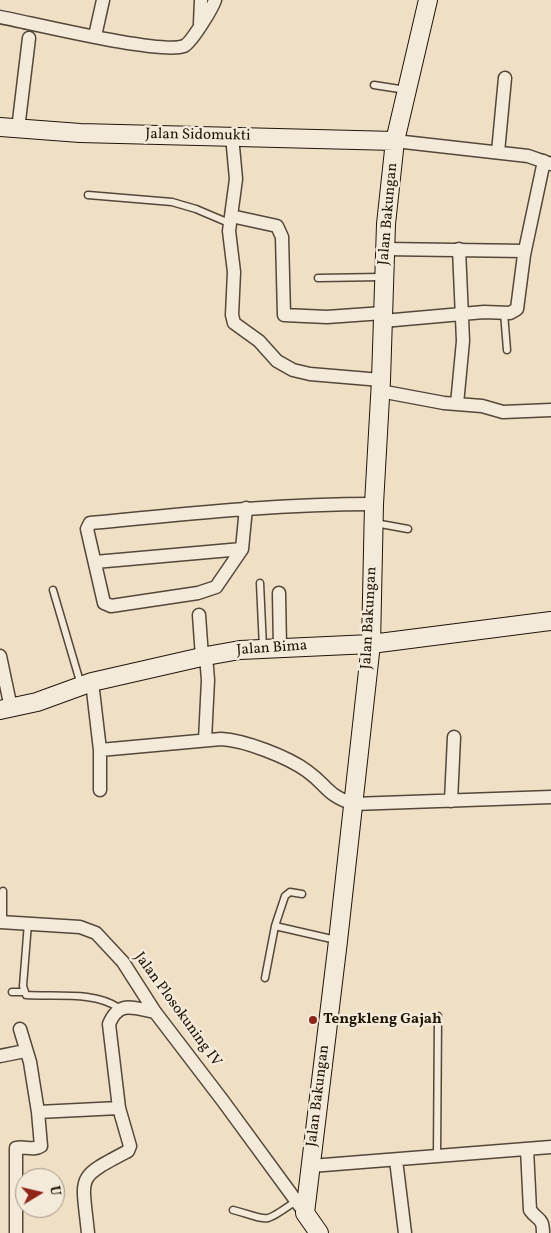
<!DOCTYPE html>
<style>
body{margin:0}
#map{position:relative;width:551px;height:1233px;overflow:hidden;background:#eedfc5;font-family:Vollkorn,serif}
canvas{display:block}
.north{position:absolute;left:15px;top:1168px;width:50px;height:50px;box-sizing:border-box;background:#f4ead9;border:1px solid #9f9586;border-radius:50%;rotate:81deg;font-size:14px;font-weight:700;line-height:20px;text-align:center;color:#20160a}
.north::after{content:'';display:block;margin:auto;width:18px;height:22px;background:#8f2418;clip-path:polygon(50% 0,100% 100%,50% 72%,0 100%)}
</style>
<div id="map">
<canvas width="551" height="1233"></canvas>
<div class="north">U</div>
</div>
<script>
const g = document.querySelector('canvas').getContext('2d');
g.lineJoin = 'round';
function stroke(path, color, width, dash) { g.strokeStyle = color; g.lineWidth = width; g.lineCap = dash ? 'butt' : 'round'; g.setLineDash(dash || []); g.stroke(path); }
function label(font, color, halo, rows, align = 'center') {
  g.font = font + ' Vollkorn,serif'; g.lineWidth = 5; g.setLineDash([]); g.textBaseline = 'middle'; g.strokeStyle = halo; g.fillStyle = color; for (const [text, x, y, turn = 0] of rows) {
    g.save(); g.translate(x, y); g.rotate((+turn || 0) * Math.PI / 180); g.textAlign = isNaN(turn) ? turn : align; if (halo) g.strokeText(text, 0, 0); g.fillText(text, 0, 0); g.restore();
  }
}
const lane = new Path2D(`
 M374,85L406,90
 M88,195L172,202L196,209L229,223
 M318,278L382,277
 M504,313L507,350
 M375,523L408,529
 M260,583L263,648
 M53,590L81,685
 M3,922V891
 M28,923L23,986L26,995C56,997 94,991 119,1008
 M275,926L285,896L290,892L302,894
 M265,978L275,926L336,940
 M12,992H24
 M437,1156L438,1016
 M233,1210C272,1220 261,1225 296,1201`);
const street = new Path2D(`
 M0,17C32,23 161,55 184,46C191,43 212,9 215,0
 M200,24L201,0
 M95,36L103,0
 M18,129L29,38
 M232,136L236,179L229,231L234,272L232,315L234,323L259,341L277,361L293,370L310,374L381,380
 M395,141L528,156L551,164
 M498,152L505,78
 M231,216L277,226L282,237L284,315L327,317L383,313
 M384,249L525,251
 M383,321L484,312L510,313L517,309L524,255L544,161
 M380,391L444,403L482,406L503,412L551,410
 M457,404L463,341L459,249
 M246,508L242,549L216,587L198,593L111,606L104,603L87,529L90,523C185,514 278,504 374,504
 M95,562L242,549
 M279,593L280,648
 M199,615L202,657
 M0,656L11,708
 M92,682L100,750V790
 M205,740L208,680L206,656
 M100,750L221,739C244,740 288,757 307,771C328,786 325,794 353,804L551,797
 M451,801L454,737
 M0,922L80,927L96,933L123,962L155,1012L223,1101L305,1213
 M20,1029L30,1062L38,1112
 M0,1056L25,1051
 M527,1149L530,1210C538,1221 543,1217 543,1233
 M396,1160L405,1233
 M311,1166L551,1147
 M16,1233V1148C24,1146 34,1151 41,1146L38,1112L119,1108
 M88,1233C82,1174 75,1179 128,1151L130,1146L119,1108L109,1024C119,1000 133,1008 155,1012`);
const secondary = new Path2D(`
 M0,127L80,133L395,141
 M0,710L37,702L92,682L206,656L240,650L371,644L551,621
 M319,1233L305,1213L338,941L371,644L374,504L381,380L386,224L395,141L428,0`);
const markers = [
 [313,1020,5,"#8f2418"]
];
const streetNames = [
 ["Jalan Sidomukti",198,136,1],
 ["Jalan Bakungan",389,214,-85],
 ["Jalan Bakungan",370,618,-87],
 ["Jalan Bima",272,649,-4],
 ["Jalan Plosokuning IV",177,1010,54],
 ["Jalan Bakungan",319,1096,-83]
];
const poiNames = [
 ["Tengkleng Gajah",323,1020]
];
stroke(lane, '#544839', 9);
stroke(street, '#544839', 15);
stroke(secondary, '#20160a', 20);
stroke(lane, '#f4ead9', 6);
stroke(street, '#f4ead9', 12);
stroke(secondary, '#f4ead9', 18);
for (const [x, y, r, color] of markers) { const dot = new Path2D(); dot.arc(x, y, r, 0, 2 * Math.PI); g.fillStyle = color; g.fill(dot); stroke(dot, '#f4ead9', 2); }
label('15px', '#20160a', '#f4ead9', streetNames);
label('bold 15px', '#20160a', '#f4ead9', poiNames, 'left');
</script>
